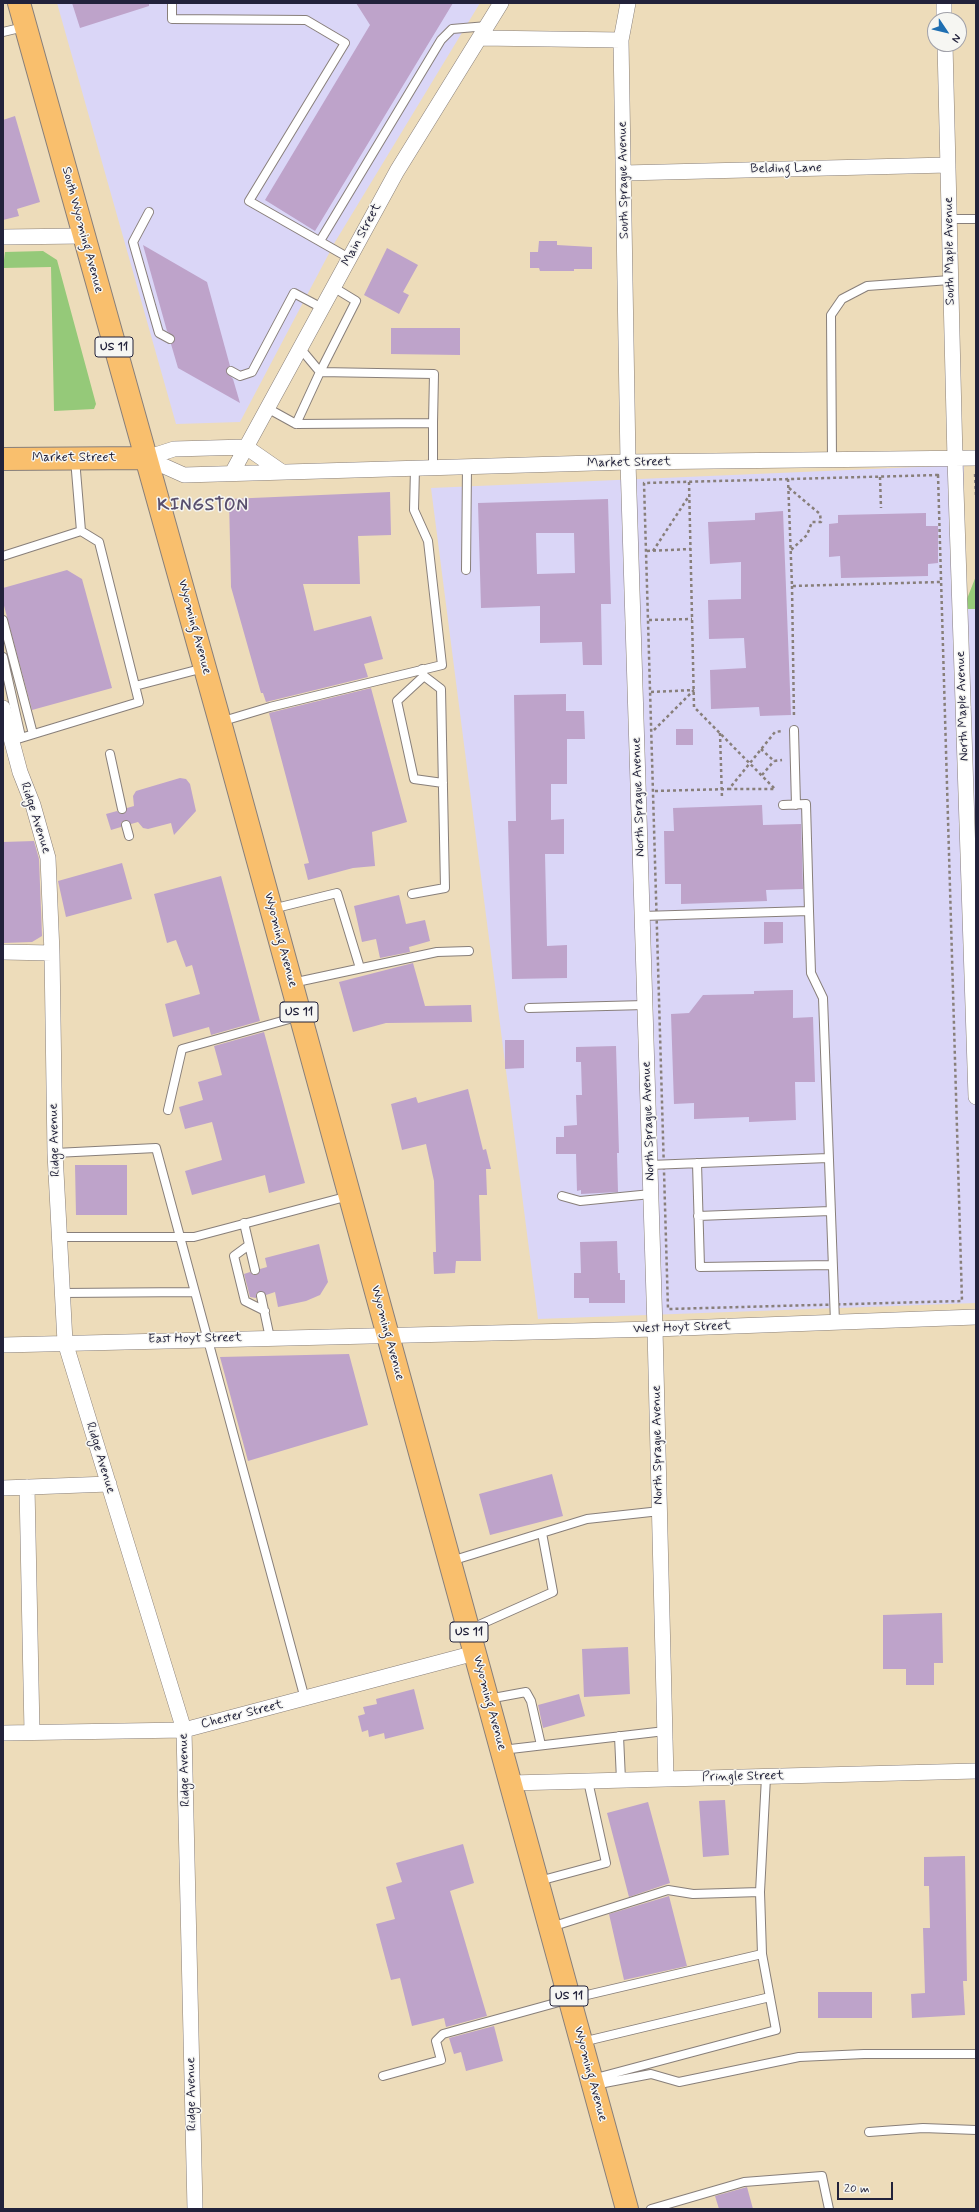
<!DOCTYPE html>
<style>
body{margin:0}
#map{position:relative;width:979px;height:2212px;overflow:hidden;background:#eddcba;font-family:Mynerve,sans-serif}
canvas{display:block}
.frame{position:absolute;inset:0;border:4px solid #22223b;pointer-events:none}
.north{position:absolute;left:927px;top:12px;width:40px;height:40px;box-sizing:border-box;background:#f6f6f2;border:1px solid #a1a1a9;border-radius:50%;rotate:125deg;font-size:11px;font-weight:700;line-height:16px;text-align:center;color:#22223b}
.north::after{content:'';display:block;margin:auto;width:14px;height:18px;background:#1f6fb2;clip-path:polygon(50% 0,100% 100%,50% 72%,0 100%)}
.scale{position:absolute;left:837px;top:2182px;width:56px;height:18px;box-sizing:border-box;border:2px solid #22223b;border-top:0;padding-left:5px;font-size:12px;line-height:14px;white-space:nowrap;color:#22223b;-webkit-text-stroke:3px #f6f6f2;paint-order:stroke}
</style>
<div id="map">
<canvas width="979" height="2212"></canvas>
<div class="frame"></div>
<div class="north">N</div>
<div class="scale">20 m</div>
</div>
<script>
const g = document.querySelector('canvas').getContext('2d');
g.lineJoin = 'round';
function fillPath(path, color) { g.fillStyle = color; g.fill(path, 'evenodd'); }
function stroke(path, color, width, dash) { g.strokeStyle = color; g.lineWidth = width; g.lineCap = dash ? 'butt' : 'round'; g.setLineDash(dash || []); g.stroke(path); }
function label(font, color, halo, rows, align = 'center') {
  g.font = font + ' Mynerve,sans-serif'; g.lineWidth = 3; g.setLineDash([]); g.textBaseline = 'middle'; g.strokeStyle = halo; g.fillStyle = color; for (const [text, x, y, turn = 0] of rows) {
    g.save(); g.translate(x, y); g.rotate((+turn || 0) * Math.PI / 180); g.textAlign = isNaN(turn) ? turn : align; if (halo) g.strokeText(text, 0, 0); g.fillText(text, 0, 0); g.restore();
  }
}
const built = new Path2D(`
 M57,3H480L335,242L240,422L176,424Z
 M964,465L963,609H976V1303L538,1319L431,488Z`);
const green = new Path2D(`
 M43,251L57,260L96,404L94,409L54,411L51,267L3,268L5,252Z
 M976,576V609H963Z`);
const building = new Path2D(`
 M72,3H149V6L80,28Z
 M356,3H453L315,231L265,200L370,25Z
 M15,116L40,202L17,209L19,216L3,220V120Z
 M539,241H557V245L592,247V269H574V271H540L539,268H530V252H538Z
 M143,245L207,282L230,366L226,371L233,379L240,403L178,368L171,344L175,338L167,331Z
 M387,248L418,265L403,292L409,295L399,314L364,295Z
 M391,328H460V355L391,354Z
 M390,492L391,535L358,536L360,584H303L314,631L371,616L383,659L364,664L368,677L266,702L263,693H261L231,587L229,499Z
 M608,499L611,604H601L602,665H583L582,642L540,643V606L481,608L478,503ZM536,533H574L575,573L537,574Z
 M783,511L791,715L760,716L759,707L711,709L710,670L746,668L744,638L709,639L708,600L741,599V562L710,564L708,522L755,520V513Z
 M926,513V526H938V563L928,564V576L841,578L840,556L829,557V524L838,523V515Z
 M67,570L82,579L112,688L32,710L3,602V588Z
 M371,688L407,822L372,832L375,866L353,868L308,880L304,864L309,863L269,713Z
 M566,694V711H584L585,739H567V784H551V820L564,819V854H545L547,946L567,945V978L512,979L508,821H516L514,695Z
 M676,729H693V745H676Z
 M180,778L186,779L190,784L196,811L174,835L171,823L148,829L143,828L138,822L131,824L125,820L121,823V827L111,830L106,814L117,811L121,814L125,813L127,808L134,806L133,796L136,791Z
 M762,805L763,825L801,824L803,889L766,890L767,901L681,904V884H665L664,831H674L673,808Z
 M34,841L39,859L42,936L32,942L3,943V842Z
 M122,863L132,899L66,917L58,881Z
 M221,876L260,1021L211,1035L209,1027L173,1037L165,1004L200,994L192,965L186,967L176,940L167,943L154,894Z
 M399,895L406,924L425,920L430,941L409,947L410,952L380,958L376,939L362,942L354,906Z
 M764,922H783V943L764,944Z
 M413,963L425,1006L471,1005L472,1022L386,1023L353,1032L339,982Z
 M793,990V1018L813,1017L815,1082H795L796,1120L749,1122V1117L694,1119V1103L674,1104L671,1014L689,1013L703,995L754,994V991Z
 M264,1032L305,1183L269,1193L265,1175L192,1195L185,1171L222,1160L212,1122L185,1129L179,1107L203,1100L198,1082L222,1075L214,1046Z
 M505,1040H524V1068L505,1069Z
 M616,1046L619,1153H617L618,1192L581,1194V1190L577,1191L576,1154H556V1137H564V1126L577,1125L576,1095H582L581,1062H576V1047Z
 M468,1089L483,1150L486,1149L491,1169H486L487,1195H479L481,1261H456L455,1273L434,1274L433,1252H436L434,1181L426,1144L402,1150L391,1104L416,1097L418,1103Z
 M75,1165H127V1215H76Z
 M617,1241L618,1273H620V1280H625V1303H589V1298H574V1273H581L580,1242Z
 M319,1244L328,1282L320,1295L306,1301L278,1307L275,1292L266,1295L260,1291L256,1294V1298L250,1297L244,1274L250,1272L254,1275L258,1274L260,1269L267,1267L265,1258Z
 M349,1354L368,1425L248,1461L220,1357Z
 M552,1474L563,1516L490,1535L479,1494Z
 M942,1613L943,1663H934V1685H906V1669H883V1615Z
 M628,1647L630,1694L584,1697L582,1649Z
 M414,1689L424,1729L385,1739L384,1733L369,1737L368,1730L362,1732L358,1716L365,1714L363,1707L377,1704L376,1699Z
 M579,1694L585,1716L543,1728L538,1705Z
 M725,1800L729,1855L703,1857L699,1801Z
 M648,1802L670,1883L629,1897L607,1813Z
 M463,1844L474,1883L450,1891L487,2016L446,2027L444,2018L412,2026L400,1978L391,1980L376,1924L395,1919L386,1887L402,1882L396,1863Z
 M965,1856L967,1981H963L965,2015L912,2018L911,1994L925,1993L923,1928H930L929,1886H924V1857Z
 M669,1896L687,1966L624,1980L609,1914Z
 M818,1992H872V2018H818Z
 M494,2026L503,2061L466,2071L461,2052L454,2054L449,2038Z
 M747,2187L753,2209H719L715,2196Z`);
const path = new Path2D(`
 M975,474L976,496
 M938,475L962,1301L668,1309L644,483Z
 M880,477L881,508
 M788,479L792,586L941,582
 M689,482L694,707L775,789H729
 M789,488L820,514L821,522H812L807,535L791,550
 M647,551L691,549
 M653,551L689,496
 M792,586L794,718
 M649,620L692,619
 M651,692L694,690
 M654,730L694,690
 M720,733L722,799
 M761,749L774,761L782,760
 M762,775L774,761
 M655,791L729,789L775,732L782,731`);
const lane = new Path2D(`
 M172,3V19L306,20L345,43L249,201L349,258
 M3,32L24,27
 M149,212L133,242L159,333L170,339
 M949,219H976
 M320,241L441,40L452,29L487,26
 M333,287L356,301L320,372L434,374L433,423
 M231,371L240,376L252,372L294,293L322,308
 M267,408L296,424L320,372L300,348
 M296,424L433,423V468
 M75,459L81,531
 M832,460L831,315L842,299L867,286L950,280
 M3,556L81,531L99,542L139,702L11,741
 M466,570L467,467
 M3,620L33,734
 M3,657L21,737
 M424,676L397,701L414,779L443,783
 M135,686L204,668
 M220,722L270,707L442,665L428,541L414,510L415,468
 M794,730L796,805
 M110,754L122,809
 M126,825L129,836
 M412,894L445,888L441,689L424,676L422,669
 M272,909L337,893L360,968
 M809,911L811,973L823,998L835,1322
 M642,916L809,911L806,804L783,805
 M292,983L437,952L469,951
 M529,1008L645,1005
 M168,1110L182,1049L300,1016
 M55,1153L156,1148L305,1699
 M697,1163L700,1267L832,1265
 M650,1165L828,1158
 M562,1196L580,1201L651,1194
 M698,1216L830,1211
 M244,1223L255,1270
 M59,1237H194L349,1196
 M249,1245L234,1256L245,1301L265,1311
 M62,1293L194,1292
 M261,1296L270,1338
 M451,1561L587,1519L660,1511
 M470,1629L553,1592L542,1533
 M488,1699L526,1692L531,1701L541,1745
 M619,1736L621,1780
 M502,1750L665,1731
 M539,1881L606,1863L588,1781
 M760,1892L766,1777
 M582,2042L770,1997
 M383,2076L441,2060L436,2041L443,2034L570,1999L762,1954L760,1892L693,1894L668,1890L551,1927
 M592,2079L776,2030L762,1954
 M594,2085L651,2074L679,2082L799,2057L864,2054H976
 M869,2132L923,2128L976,2130
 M651,2209L744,2182L822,2176L829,2209`);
const street = new Path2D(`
 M628,3L621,40L628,462L655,1329L666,1779
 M944,3V20
 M480,38L621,40
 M945,44L955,459L976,1097
 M624,173L948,165
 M3,237L83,236
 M146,458L184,475L628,462L976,458
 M146,458L174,449L246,447L282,472
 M232,473L397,171L501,3
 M3,708L20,772L33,805L48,858L52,953L55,1153L65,1342L184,1730L195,2209
 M3,952L52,953
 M3,1345L655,1329L976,1317
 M27,1487L32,1732
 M3,1488L109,1484
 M3,1733L184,1730L475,1653
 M511,1783L976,1771`);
const primary = new Path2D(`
 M19,3L220,722L627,2209
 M3,459L146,458`);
const shields = [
 [114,347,38],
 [299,1012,38],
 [469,1632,38],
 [569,1996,38]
];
const shieldNames = [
 ["US 11",114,347],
 ["US 11",299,1012],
 ["US 11",469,1632],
 ["US 11",569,1996]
];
const streetNames = [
 ["Belding Lane",786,169,-1],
 ["South Sprague Avenue",624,180,-91],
 ["South Wyoming Avenue",82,230,75],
 ["Main Street",362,235,-62],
 ["South Maple Avenue",950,251,-91],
 ["Market Street",74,458],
 ["Market Street",629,463,-1],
 ["Wyoming Avenue",194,627,75],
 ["North Maple Avenue",963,706,-92],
 ["North Sprague Avenue",639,797,-92],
 ["Ridge Avenue",35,818,72],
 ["Wyoming Avenue",280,940,75],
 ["North Sprague Avenue",649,1121,-92],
 ["Ridge Avenue",55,1140,-92],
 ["West Hoyt Street",682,1328,-2],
 ["Wyoming Avenue",387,1333,75],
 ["East Hoyt Street",195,1339,-1],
 ["North Sprague Avenue",658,1445,-91],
 ["Ridge Avenue",100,1458,73],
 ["Wyoming Avenue",489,1703,75],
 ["Chester Street",242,1715,-14],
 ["Ridge Avenue",185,1770,-92],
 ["Pringle Street",743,1777,-1],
 ["Wyoming Avenue",590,2074,75],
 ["Ridge Avenue",192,2094,-91]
];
const districtNames = [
 ["KINGSTON",203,506]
];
fillPath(built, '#dad6f7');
fillPath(green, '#95c979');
fillPath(building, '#bea3ca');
stroke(lane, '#887f7a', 10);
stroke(street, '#887f7a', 16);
stroke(primary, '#887f7a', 24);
stroke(path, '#887f7a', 2.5, [3, 3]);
stroke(lane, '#fff', 8);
stroke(street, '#fff', 15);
stroke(primary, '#f9bf6d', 22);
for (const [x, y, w] of shields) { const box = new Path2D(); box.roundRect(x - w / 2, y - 10, w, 20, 3); g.fillStyle = '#f6f6f2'; g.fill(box); stroke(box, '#22223b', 1); }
label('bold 12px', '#22223b', null, shieldNames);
label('13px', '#22223b', '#f6f6f2', streetNames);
g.letterSpacing = '1px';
label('bold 17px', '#594f6d', '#f6f6f2', districtNames);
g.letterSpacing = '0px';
</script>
